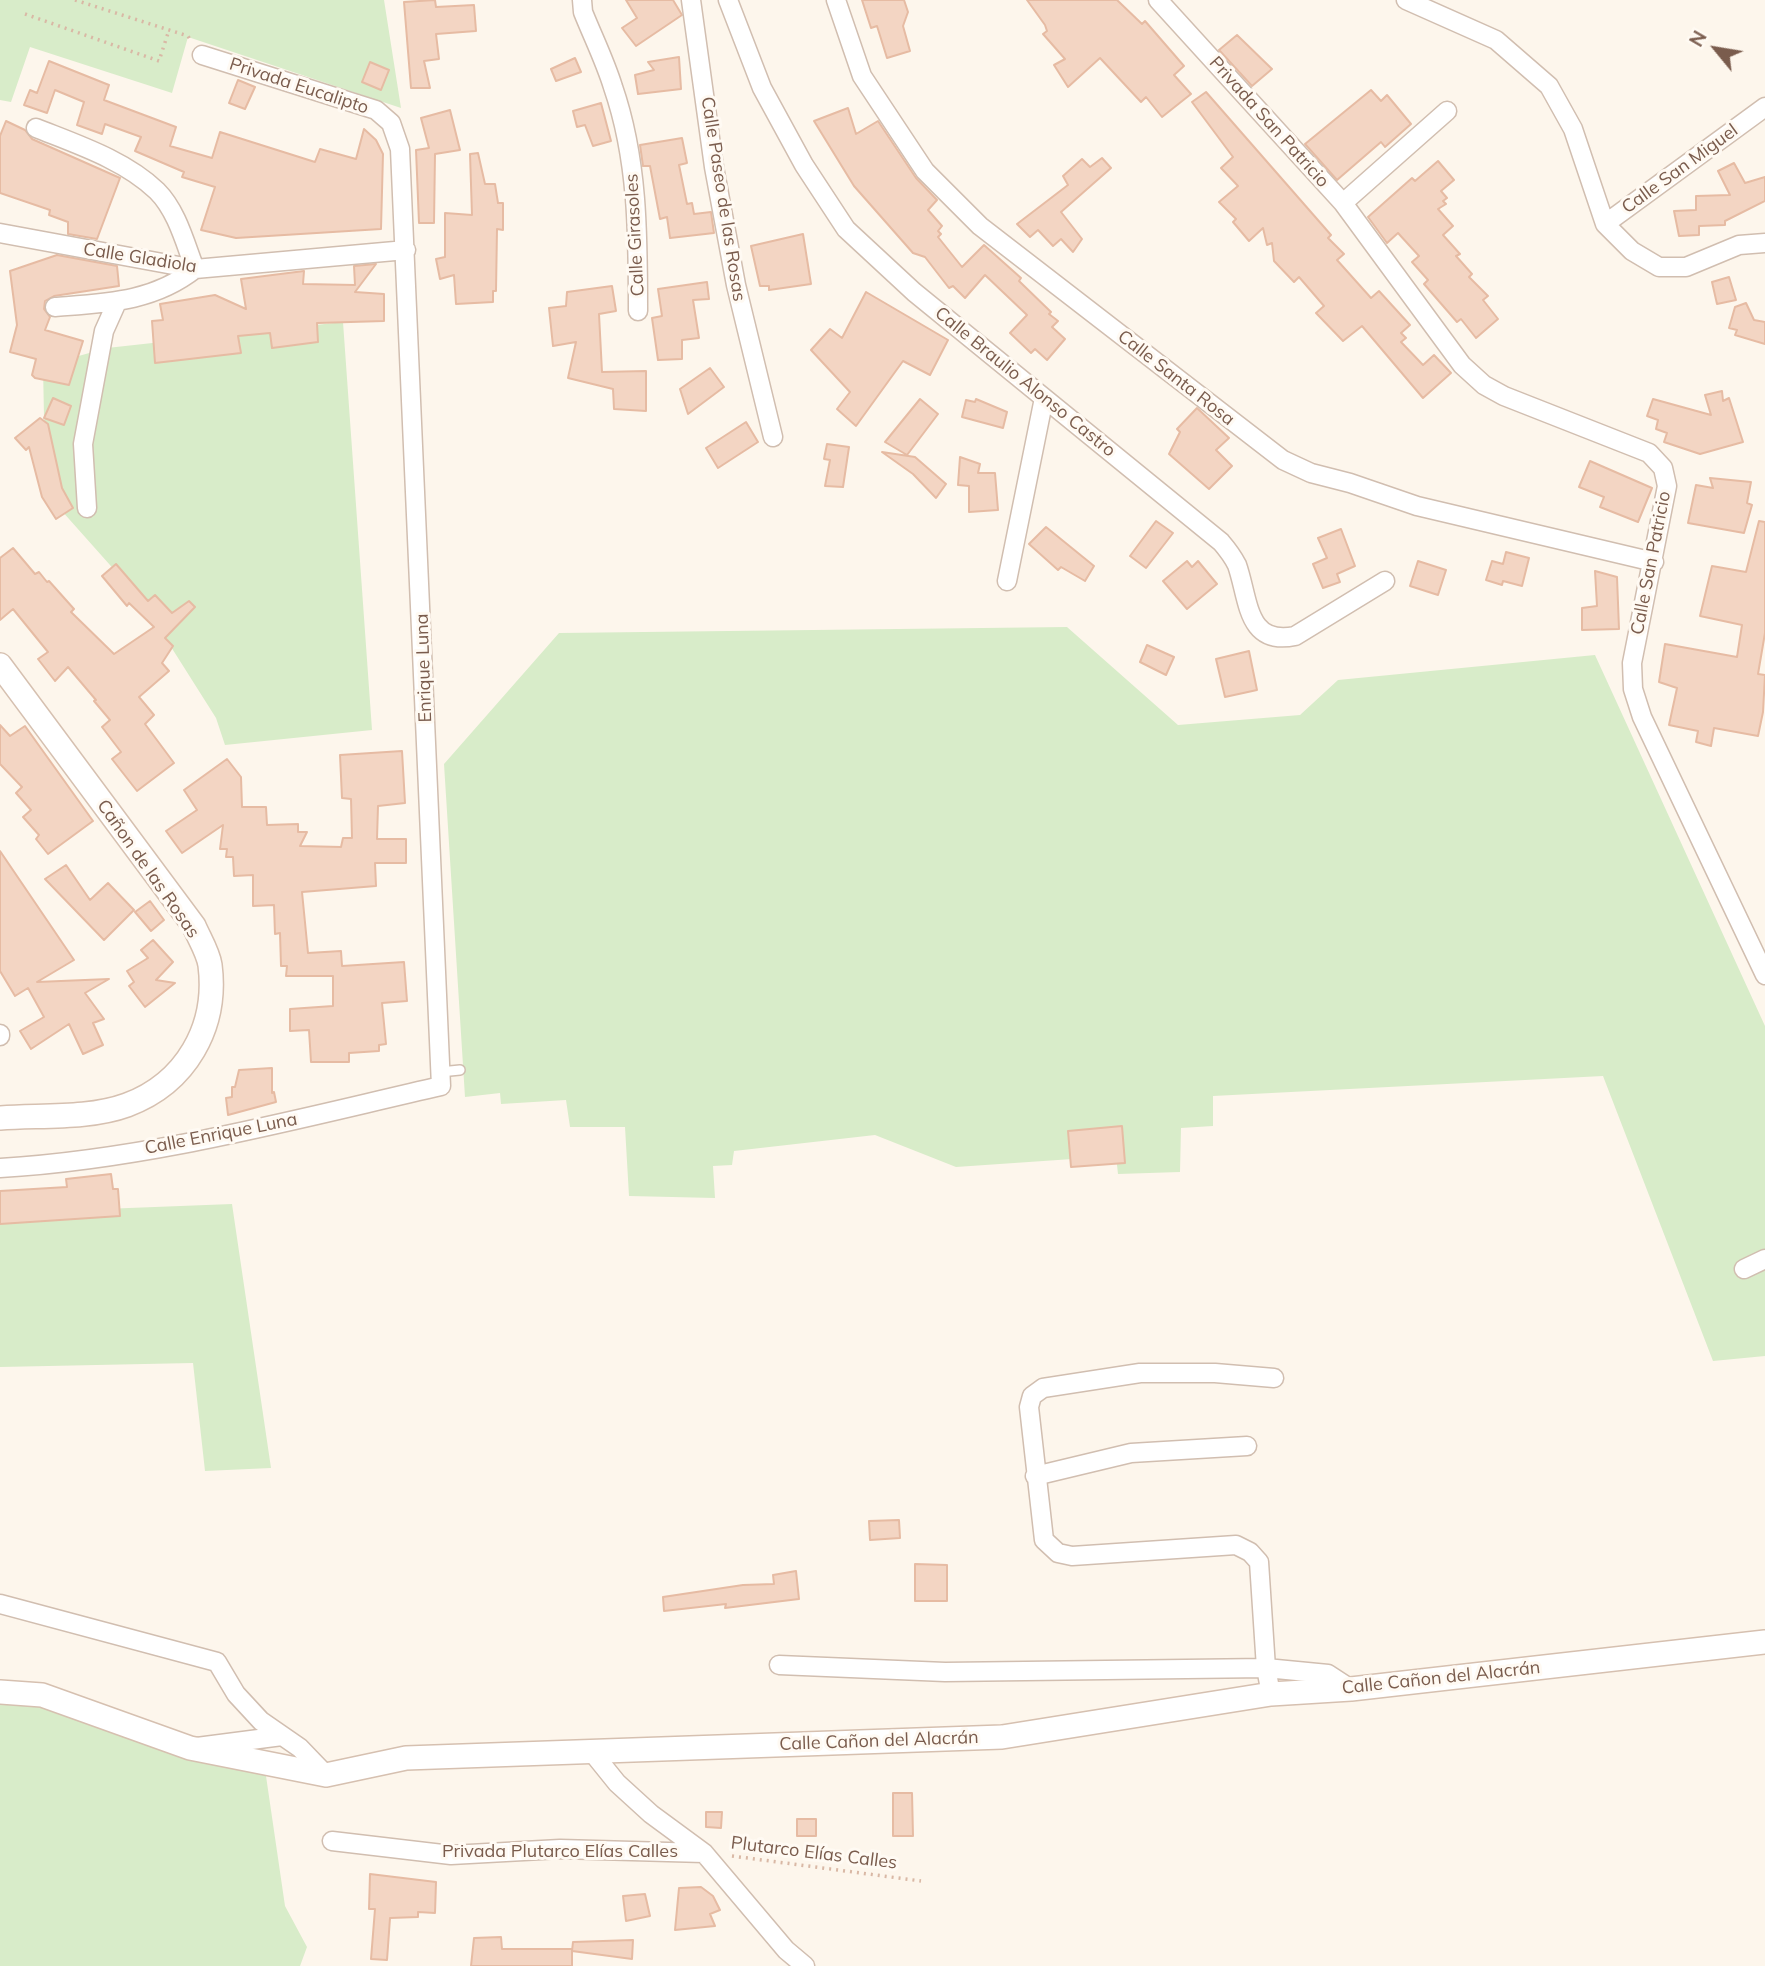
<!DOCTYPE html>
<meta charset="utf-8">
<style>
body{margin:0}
#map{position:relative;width:1765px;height:1966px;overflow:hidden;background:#fdf6ec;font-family:Mulish,sans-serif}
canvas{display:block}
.north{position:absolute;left:1681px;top:14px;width:70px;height:70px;-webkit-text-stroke:5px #fffaf3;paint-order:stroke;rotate:300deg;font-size:19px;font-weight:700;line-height:28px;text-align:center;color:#7a5c4d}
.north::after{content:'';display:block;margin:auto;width:24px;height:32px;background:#7a5c4d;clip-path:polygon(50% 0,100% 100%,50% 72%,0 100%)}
</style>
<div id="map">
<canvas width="1765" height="1966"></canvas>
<div class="north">N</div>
</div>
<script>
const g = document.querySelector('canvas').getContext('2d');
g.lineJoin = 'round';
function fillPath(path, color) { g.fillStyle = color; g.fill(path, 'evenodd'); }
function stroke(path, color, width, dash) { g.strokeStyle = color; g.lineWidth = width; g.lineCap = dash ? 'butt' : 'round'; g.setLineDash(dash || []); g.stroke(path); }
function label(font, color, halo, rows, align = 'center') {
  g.font = font + ' Mulish,sans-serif'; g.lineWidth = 6; g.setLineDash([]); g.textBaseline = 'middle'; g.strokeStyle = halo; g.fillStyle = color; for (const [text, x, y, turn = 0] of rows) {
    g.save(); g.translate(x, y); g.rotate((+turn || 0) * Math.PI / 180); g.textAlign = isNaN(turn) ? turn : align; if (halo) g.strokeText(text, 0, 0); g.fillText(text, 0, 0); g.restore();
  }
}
const green = new Path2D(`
 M0,0H384L401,108L188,37L172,93L30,47L11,102L0,100Z
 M343,322L372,730L225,745L216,718L142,601L61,510L44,417L43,366L107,348Z
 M1067,627L1178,725L1300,715L1338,680L1595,655L1765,1026V1356L1713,1361L1603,1076L1213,1096V1126L1181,1128L1180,1172L1118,1174L1116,1156L956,1167L875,1135L734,1151L732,1165L713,1166L715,1198L629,1196L625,1127H570L566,1100L501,1104L500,1093L465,1097L444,764L559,633Z
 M232,1204L271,1468L205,1471L193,1363L0,1367V1213Z
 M0,1692L258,1762L266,1776L285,1906L307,1947L300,1966H0Z`);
const building = new Path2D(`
 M435,0L436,7L474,5L476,31L436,34L439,59L424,61L430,88H411L404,2Z
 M626,0H673L682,15L636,46L622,28L637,18Z
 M862,0H904L908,12L903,26L910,51L887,58L877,26L871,28Z
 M1027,0H1117L1142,24L1145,21L1184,66L1174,75L1191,94L1162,117L1146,97L1141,102L1100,58L1068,87L1054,65L1065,59L1043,34L1047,31L1045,25Z
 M1237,35L1272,69L1252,86L1219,50Z
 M679,57L681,89L638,94L635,75L654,70L648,62Z
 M575,58L581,72L556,81L551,69Z
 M49,61L109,85L104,100L176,127L170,146L212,158L220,132L315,162L320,149L356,159L364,129L376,140L383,154L381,229L236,238L201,230L215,187L182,177L184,172L135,151L141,137L105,124L102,134L77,125L84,102L55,90L47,113L24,105L30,90L37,93Z
 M370,62L389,70L381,90L362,82Z
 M238,80L255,87L245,109L229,103Z
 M1371,90L1381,101L1387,95L1411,124L1385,147L1381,142L1337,180L1305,144Z
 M1206,92L1331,235L1328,238L1344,254L1337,260L1371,298L1379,291L1410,325L1401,333L1406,338L1401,342L1423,365L1434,355L1451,373L1423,398L1362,326L1343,341L1316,313L1324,306L1299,277L1294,282L1274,261L1272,243L1267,245L1263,228L1249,241L1233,222L1236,219L1219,202L1238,186L1221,168L1233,157L1192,102Z
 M601,103L611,141L593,146L585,125L577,127L573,111Z
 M848,108L856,134L878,121L916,178L937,200L928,210L942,226L938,231L941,234L938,237L962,267L984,245L1021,278L1019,281L1051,312L1049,314L1058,321L1052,327L1065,339L1047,360L1035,349L1031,353L1010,333L1027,315L985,275L965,298L953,286L949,288L925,257L913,253L854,186L814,121Z
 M450,110L460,150L435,154L434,223H419L416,150L429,148L421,118Z
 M6,121L25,130L32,139L120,178L97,239L68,234V222L49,215L50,210L0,193V136Z
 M682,138L687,163L679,165L687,204L692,203L694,214L711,212L714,233L670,238L667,217L660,219L650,166H643L640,145Z
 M478,153L485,184H495L498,203H503V230L497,229L496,291H493V302L456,304L454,275L440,279L436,259L445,257V213L472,215L470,154Z
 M1102,158L1111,168L1061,212L1082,239L1073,252L1061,239L1053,246L1038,230L1030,237L1017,224L1068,185L1063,176L1082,159L1090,167Z
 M1438,161L1454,180L1441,191L1447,198L1443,201L1446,204L1438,209L1453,226L1443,235L1460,254L1456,256L1472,274L1469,277L1488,296L1483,300L1498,319L1476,338L1461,319L1457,322L1424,284L1428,280L1412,262L1419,256L1398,233L1387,243L1368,217L1412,178L1415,181Z
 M1734,163L1745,183L1765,177V201L1725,221V225L1699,226V235L1679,236L1674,211L1696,210V196L1730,195L1718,171Z
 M803,234L811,284L769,290V286H760L751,246Z
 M57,255L117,266L119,286L54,296L45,301L44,309L50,317L45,330L83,341L69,385L35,378L32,375L36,359L10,352L17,325L10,271Z
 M376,264L355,292L384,294V321L317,323L318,342L272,348L270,333L238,336L241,353L155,363L152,321L163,320L160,304L215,295L246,309L241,279L304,271L303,284L355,285L354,266Z
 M1729,277L1736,300L1717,304L1712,282Z
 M707,282L709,299L693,300L699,338L682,340V359L658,360L652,318L662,316L658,289Z
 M612,286L616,311L599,314L602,372L646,371V411L614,409L613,389L568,378L576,342L553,346L549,308L566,306L567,292Z
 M866,292L948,340L930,375L903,361L856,426L837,409L850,392L811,350L830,329L842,338Z
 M1746,303L1754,320L1765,322V344L1735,335L1737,330L1729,328L1735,307Z
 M710,368L724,387L688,414L680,389Z
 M1722,391L1723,401L1729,398L1743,442L1700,454L1664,442L1667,433L1656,429L1658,420L1647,416L1653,399L1711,415L1705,395Z
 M53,398L71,406L64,425L44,418Z
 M920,399L938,414L907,455L885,442Z
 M976,399L1007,412L1003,428L962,417L966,400L975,402Z
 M1197,408L1229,438L1216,450L1232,466L1209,489L1169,454L1180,432L1177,429Z
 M40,418L48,424L62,488L73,508L56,519L42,497L29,447L26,450L15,438Z
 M746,422L758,442L718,468L706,448Z
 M827,444L849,447L843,487L825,486L830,460L824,459Z
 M882,452L915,457L946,484L936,498L913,474Z
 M960,457L980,464L978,473H995L998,510L969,512V486L958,485Z
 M1590,461L1652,488L1638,522L1600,507L1604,497L1579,487Z
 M1710,478L1751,482L1747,503L1752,505L1744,533L1688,523L1696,485L1713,488Z
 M1156,521L1173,533L1146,568L1130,556Z
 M1759,521L1765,522V633L1758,674L1765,675L1763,712L1758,736L1714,728L1711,746L1696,742L1698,731L1669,725L1677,688L1659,682L1665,644L1737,657L1742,625L1700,616L1712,566L1746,572Z
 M1046,527L1094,566L1085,581L1061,567L1058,570L1029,544Z
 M1341,529L1355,566L1337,574L1340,582L1323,588L1313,564L1327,558L1318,538Z
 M13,548L35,574L39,572L47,582L49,581L74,609L71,612L114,654L154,627L129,603L127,606L102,576L116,564L148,601L155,595L172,613L189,601L195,607L165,638L173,646L162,663L169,671L139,697L154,715L145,724L174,763L137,791L112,759L121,752L102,727L110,720L94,701L96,700L68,667L55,681L38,659L48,652L13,609L0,620V558Z
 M1506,552L1529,558L1522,586L1503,581L1502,585L1486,580L1492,561L1503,564Z
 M1187,561L1192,567L1198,561L1217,584L1187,609L1163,581Z
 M1418,561L1446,570L1438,595L1410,586Z
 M1595,571L1617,577L1619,629L1582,630V608L1597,606Z
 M1147,645L1174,657L1166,675L1140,662Z
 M1249,651L1257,690L1225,697L1216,659Z
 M0,725L10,736L25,726L93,821L48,854L36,839L39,835L23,817L31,810L16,793L22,787L0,764Z
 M402,751L405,803L378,806L377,839H406V863H375L376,886L302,892L308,953L341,951L342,966L404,962L407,1001L382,1003L386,1044L379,1045V1051L349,1053V1062H311L309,1030L290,1031V1009L333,1006V976H286L287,966H281L280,933L275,934L274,905L253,906V875L234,876L233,857H226L227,849H220L223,825L182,853L166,831L197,810L184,790L227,759L241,777L242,807H266L267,825L298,824V832H307L300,846L341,847L343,838H352L351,799L342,798L340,755Z
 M0,851L74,960L37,982L109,979L85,993L104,1019L93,1023L103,1045L83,1054L69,1024L31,1049L20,1031L44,1017L28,988L15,996L0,971Z
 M66,865L90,900L108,883L134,910L104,940L45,879Z
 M150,901L164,920L151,931L135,912Z
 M153,940L173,962L156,980L175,983L145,1007L129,986L134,982L127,971L148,958L141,950Z
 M272,1068V1093L274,1092L276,1102L228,1115L226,1098L232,1097V1087H235L239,1070Z
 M1122,1126L1125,1163L1071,1167L1068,1131Z
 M111,1174L113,1189H118L120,1216L0,1224V1191L67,1187L66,1179Z
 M899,1520L900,1538L870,1540L869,1521Z
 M915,1564L947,1565V1601H915Z
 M796,1571L799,1599L725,1608L726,1604L664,1611L663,1597L743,1585L774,1584L773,1575Z
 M893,1793H912L913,1836H893Z
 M706,1812H722L721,1828L706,1827Z
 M797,1819H816V1836H797Z
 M370,1874L436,1882L435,1913L418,1912V1917L390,1918L387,1960L371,1959L375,1909H369Z
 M701,1887L713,1896L720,1910L710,1914L715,1926L675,1930L679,1888Z
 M645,1894L650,1916L626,1921L623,1896Z
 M501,1937L502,1949H572V1966H471L474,1938Z
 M633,1940L632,1959L572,1951L573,1942Z`);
const path = new Path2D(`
 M75,0L188,36L191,41
 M25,14L159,61L169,30
 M732,1856L921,1881`);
const lane = new Path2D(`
 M440,1072L460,1070`);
const street = new Path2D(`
 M582,0L583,12C593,37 605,61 613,87C638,159 638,235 638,311
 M691,0L714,167L736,285L773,437
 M728,0L762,88L804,165L846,229L914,292L1221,542C1227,549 1233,557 1237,565C1249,599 1246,646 1295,636L1385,581
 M836,0L862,76L925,171L980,226L1283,460L1311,473L1350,483L1417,506L1654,562
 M1158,0L1343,203L1462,365L1484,385L1504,396L1649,453L1663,468L1667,486L1632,663L1633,689L1642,717L1765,975
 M1406,0L1496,40L1549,86L1573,129L1605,224L1632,251L1659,267H1686L1739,245L1765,243
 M36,128C76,144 125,160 157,191C177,211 185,243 195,269C153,302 106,303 55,307
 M1343,203L1447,111
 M1605,224L1765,107
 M0,233L195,269L406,250
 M87,508L83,444L104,331L117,302
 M1007,581L1044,398
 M0,1034V1036
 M0,1168C149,1159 296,1119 441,1086L400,149L391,123L376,110L202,55
 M1744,1269L1765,1259
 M1035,1476L1131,1453L1247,1446
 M0,1604L217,1662L236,1694L261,1721L300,1748L326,1775
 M779,1665L945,1672L1266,1668L1328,1674L1351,1689
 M1271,1694L1266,1668L1259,1562L1250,1552L1236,1545L1072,1556L1058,1553L1044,1540L1029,1407L1032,1396L1043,1388L1140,1373H1215L1274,1378
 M197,1747L282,1736
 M592,1752L617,1783L651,1814L704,1853L786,1950L805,1966
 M332,1841L451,1855L560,1849L704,1853`);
const secondary = new Path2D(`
 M0,665L194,926C199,938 208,952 210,965C218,1027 186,1083 127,1105C89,1119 40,1115 0,1118
 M0,1692L42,1695L190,1748L326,1775L406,1758L1002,1737L1271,1694L1351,1689L1765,1642`);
const streetNames = [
 ["Privada Eucalipto",299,86,18],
 ["Privada San Patricio",1269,122,48],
 ["Calle San Miguel",1680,169,-36],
 ["Calle Paseo de las Rosas",723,199,81],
 ["Calle Girasoles",635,235,-93],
 ["Calle Gladiola",140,258,9],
 ["Calle Santa Rosa",1176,378,38],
 ["Calle Braulio Alonso Castro",1025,382,39],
 ["Calle San Patricio",1651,563,-79],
 ["Enrique Luna",424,668,-92],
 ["Cañon de las Rosas",148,869,55],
 ["Calle Enrique Luna",221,1134,-11],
 ["Calle Cañon del Alacrán",1441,1678,-6],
 ["Calle Cañon del Alacrán",879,1741,-2],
 ["Privada Plutarco Elías Calles",560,1852],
 ["Plutarco Elías Calles",814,1853,7]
];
fillPath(green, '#d8ecc9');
fillPath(building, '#f3d5c3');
stroke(building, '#e6bba3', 2);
stroke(lane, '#d1beb0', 12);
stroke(street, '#d1beb0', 21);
stroke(secondary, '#d6c0b0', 26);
stroke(path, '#d9b8a5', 3.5, [2, 5]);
stroke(lane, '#fff', 9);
stroke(street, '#fff', 18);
stroke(secondary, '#fff', 23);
label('18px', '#7a5c4d', '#fffaf3', streetNames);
</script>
